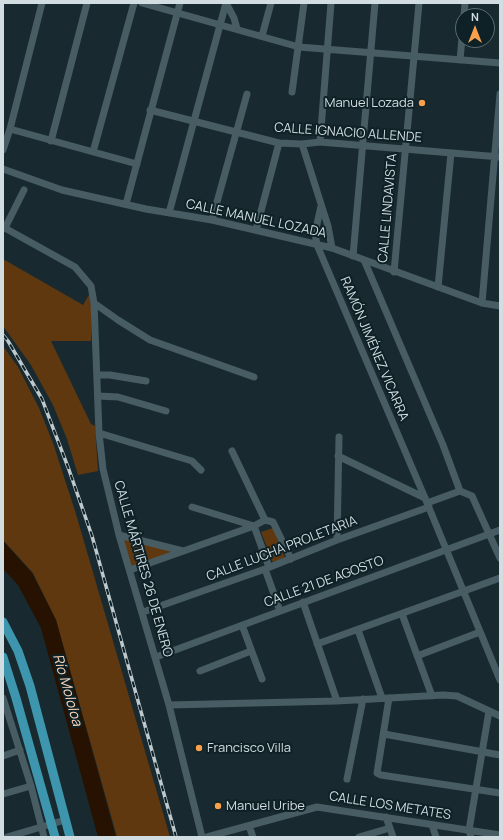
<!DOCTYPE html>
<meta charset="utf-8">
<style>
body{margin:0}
#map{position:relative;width:503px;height:840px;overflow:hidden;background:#182a30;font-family:Manrope,sans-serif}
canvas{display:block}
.frame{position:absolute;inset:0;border:4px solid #d2dde1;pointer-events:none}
.north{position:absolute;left:455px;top:8px;width:40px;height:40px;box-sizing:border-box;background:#0e2126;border:1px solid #5c6c71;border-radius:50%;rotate:0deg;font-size:11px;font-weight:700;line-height:16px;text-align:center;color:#d2dde1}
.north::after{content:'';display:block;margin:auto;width:14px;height:18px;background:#f8a04c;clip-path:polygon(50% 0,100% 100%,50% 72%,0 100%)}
</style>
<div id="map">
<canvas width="503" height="840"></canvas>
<div class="frame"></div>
<div class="north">N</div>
</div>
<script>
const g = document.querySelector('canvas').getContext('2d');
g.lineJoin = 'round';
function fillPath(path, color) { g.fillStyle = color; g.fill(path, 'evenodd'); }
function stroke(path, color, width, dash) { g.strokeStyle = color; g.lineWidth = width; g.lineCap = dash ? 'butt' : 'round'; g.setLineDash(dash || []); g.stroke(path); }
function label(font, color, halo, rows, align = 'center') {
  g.font = font + ' Manrope,sans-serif'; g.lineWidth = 4; g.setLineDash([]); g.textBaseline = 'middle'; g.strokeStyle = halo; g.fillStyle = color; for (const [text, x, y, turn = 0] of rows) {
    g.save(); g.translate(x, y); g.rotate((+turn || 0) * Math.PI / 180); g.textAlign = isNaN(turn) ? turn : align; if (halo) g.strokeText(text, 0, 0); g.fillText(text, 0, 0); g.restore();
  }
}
const green = new Path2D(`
 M3,259L83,305L90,293L92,312L91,341H51L91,424L95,426L98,471L78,475L67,439L53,405L31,365L3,326Z
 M3,346L18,367L39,408L53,443L76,514L170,837H117L56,620L33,573L3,540Z
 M273,528L285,558L273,563L261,532Z
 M119,535L184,551L130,570Z`);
const water = new Path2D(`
 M3,541L32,573L56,620L116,837H98L41,628L18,585L3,569Z`);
const minor = new Path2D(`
 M142,3L299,47L500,63
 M226,3L234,18L237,29
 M464,16L465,3
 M262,36L271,3
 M460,60L463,27
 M292,92L304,3
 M150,110L279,143L302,144L320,142L500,157
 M10,129L137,164
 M51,141L87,3
 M320,142L331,3
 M302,144L328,226L332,248
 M3,150L10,129L42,3
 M93,152L134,3
 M3,169L62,190L146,209L212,220L332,248L482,303L500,306
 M126,204L180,3
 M321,206L315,233L317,245L425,498L500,680
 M169,213L226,3
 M212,220L247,94
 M3,227L75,267L91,286L94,303L99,433L103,469L119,535L169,705L202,837
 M5,228L24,190
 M256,230L279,143
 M353,256L375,3
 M364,260L443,445L460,491
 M394,272L419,3
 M438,287L451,153
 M94,303L118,320L150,340L254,377
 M482,303L500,94
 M97,375H110L146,381
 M98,396L118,397L166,411
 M99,433L192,461L201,470
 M232,451L265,520
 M338,456L425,498
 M427,503L460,491L472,496L500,558
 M192,507L254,526L269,567
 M265,520L273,522L291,559
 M119,535L183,551
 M337,540L339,437
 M265,569L280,611
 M130,570L254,526L265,520
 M303,602L337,701
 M143,612L265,569L337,540L429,507
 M402,614L432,696
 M242,625L262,679
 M358,630L382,698
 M317,644L500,578
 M417,656L480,632
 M156,657L500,530
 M200,671L251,651
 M3,698L31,786L44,837
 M389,698L377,773L381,775L500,793
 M169,705L337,701L443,695L457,696L500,716
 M384,734L500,755
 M3,756L20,750
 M347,779L363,699
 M3,794L31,786
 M386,817L393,837
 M432,825L436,837
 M249,826L253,837
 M7,837L65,820
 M207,837L317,807L500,835
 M359,837L390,828
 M471,837L469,830L489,711`);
const major = new Path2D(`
 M3,622L18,651L30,686L70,837
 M3,657L16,698L55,837`);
const rail = new Path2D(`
 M3,335L8,341L42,399L68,467L92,536L176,837`);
const markers = [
 [422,103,4,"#f8a04c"],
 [199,748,4,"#f8a04c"],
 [218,806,4,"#f8a04c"]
];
const poiNames = [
 ["Manuel Lozada",414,103,"right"],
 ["Francisco Villa",207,748],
 ["Manuel Uribe",226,806]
];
const streetNames = [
 ["CALLE IGNACIO ALLENDE",348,133,4],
 ["CALLE LINDAVISTA",388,208,-85],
 ["CALLE MANUEL LOZADA",256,219,12],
 ["RAMÓN JIMÉNEZ VICARRA",374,349,67],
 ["CALLE LUCHA PROLETARIA",282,549,-21],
 ["CALLE MÁRTIRES 26 DE ENERO",143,569,74],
 ["CALLE 21 DE AGOSTO",324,582,-20],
 ["CALLE LOS METATES",390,806,9]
];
const waterNames = [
 ["Río Mololoa",67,690,74]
];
fillPath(green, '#5f380f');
fillPath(water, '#271201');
stroke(minor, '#485c63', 7);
stroke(major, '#3d96ad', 9);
stroke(rail, '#bec9ce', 3.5);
stroke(rail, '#0e2126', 2, [6]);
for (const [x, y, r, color] of markers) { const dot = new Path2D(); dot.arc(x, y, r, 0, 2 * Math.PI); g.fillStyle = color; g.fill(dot); stroke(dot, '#0e2126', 1.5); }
label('13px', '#d2dde1', '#0e2126', poiNames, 'left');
label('13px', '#d2dde1', '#0e2126', streetNames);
label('italic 14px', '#fbd6b8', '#0e2126', waterNames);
</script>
